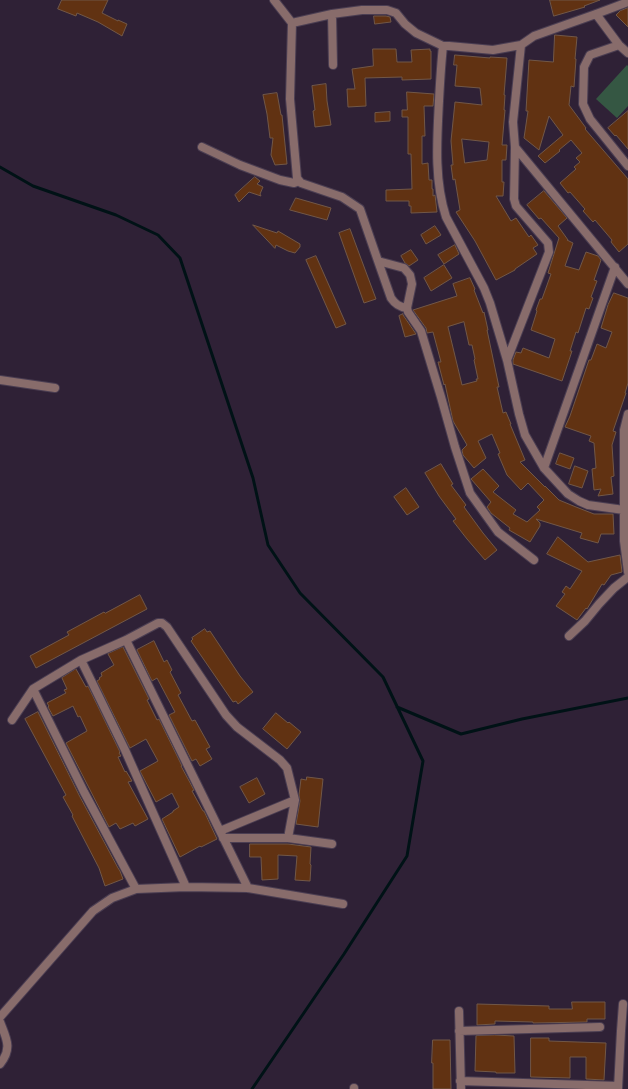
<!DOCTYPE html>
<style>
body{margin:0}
canvas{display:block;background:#2f2136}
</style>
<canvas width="628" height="1089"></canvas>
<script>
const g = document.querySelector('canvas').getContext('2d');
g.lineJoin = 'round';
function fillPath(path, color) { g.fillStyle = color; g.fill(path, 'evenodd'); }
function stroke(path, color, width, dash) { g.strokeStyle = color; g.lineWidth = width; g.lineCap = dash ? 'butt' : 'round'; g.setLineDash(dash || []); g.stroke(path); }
const green = new Path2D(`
 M627,65L628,66V106L617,118L596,99Z`);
const stream = new Path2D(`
 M0,167L33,186L116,215L158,235L180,258L253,478L268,545L300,593L383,677L423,761L407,856L344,954L252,1089
 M397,707L461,734L522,719L628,698`);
const building = new Path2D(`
 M62,0H108L102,13L118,21V20L127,24L122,36L98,22L77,13L76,16L58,9Z
 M550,0H600L584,6L585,7L554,16Z
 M628,8V27L616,15L620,11Z
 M374,16H386L390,17L391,22L375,24Z
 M555,35L577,37L575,59H576L574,87L571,86L569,105L586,128L585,129L628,179V244L619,252L611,242L612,240L595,220L593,222L583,211L585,209L570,192L568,193L560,183L576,169L574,167L580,162L576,158L582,153L571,140L559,150L560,151L545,163L538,156L563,135L549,116L539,150L524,138L528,111H526L529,60L553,62Z
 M373,49H396L397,62H412L411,50L430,49V51H431V79L402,80V77L365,78L366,106L348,107L347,89H355L352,69L373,66Z
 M455,55L490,58V57L507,58L504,95H505L504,110H505L502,145H507L506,160H502V182H504L503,196H496L511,221L516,218L529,237L531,235L538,245L533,248L537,254L515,269V270L496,280L475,241L456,212L460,210L455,179L453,180L451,165H453L451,141L455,102L482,105L480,88L455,86L457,65H454ZM462,139L489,142L487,160L465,163Z
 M326,84L327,101L331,125L315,127L313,111L315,110L312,86Z
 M407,92L434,94L433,106H424L425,136H422V164L428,163L429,180H432V189H433V196L435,195L437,212L411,213V206H409V201H386V190L412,189L411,154H408V117H402V110H407Z
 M277,93L281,115H282L287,164L275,165L271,155L273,138H270L267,114L263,95Z
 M628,111V149L616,135L615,136L608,128Z
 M390,112V121L375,122V113Z
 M255,177L260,181L257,184L263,187L260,194L261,196L249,192L239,202L235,195Z
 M544,191L567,218L558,226L568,240H567L573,243L565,266L579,270L586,252L598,256L601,260L594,280L597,281L591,297L593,298L589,309L586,308L578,333L576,332L570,351H572L562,381L545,375L513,364V360L516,352L521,353L523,348L549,358L555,339L531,330L537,311L536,310L540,299H542L551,274L548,273L559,238L541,218L539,219L527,205Z
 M296,198L331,208L327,220L290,210Z
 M253,225L277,233L278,231L300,244V247L295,253L288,251L276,245L275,248Z
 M435,226L441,235L426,244L421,235Z
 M350,229L376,299L364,303L339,233Z
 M455,245L459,254L444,264L438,255Z
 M411,250L418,260L409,266L405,263L401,256Z
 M316,256L346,324L336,328L306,260Z
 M444,265L452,278L431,291L424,278Z
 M470,278L475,289L474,290L483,313L484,312L488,330H487L499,387H497L503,413L506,412L511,424H510L525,460L520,462L545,487V486L559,500L576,507L594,514H613L614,534H601L598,543L580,538L582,533L536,519L540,523V526L530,542L509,530L510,528L491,513L487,507L491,502L471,479L483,469L499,486L493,492L516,510L513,514L527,522L540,510L537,507L544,500L528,483L521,490L507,475L498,454L500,453L492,434L478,441L486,458L474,468L463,455L462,450L467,445L453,421L445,384L444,385L438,362H441L433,332L427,333L426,328L413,310L457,296L453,284ZM464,322L469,345H472L475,359L474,360L478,379H476L477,381L462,385L448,327Z
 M614,293L628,298V383L625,393H626L613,431L616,432L612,445L614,476L611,477L613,494L598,496L601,489L594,490L592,469L596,468L594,443L589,441L591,436L565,427L570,416L589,360H591L597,344L606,348L612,332L601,328L608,305Z
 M403,314V315L416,334L405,337L399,316Z
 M560,453L574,458L570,469L556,464Z
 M441,464L453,484L451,485L466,505L464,507L483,533L497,550L485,560L467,539L453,521L456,519L439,496L425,473Z
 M575,466L588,471L582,488L569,484Z
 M406,488L419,507L407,515L394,497Z
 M558,537L588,562L620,555L622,572L611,575L604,585L602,584L587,609L586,608L577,620L556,606L565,594L562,592L566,586L570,589L582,571L547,554Z
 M140,595L147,609L36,668L30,656L69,635L67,632L104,612L105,613Z
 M205,629L207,632L210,631L240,676L253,692L238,704L236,701L233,702L191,641L193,639L192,638Z
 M154,641L164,662L167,660L172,670L170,672L181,693L178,695L192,721L195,720L210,747L206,749L212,759L200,766L196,759L192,761L169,715L175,712L157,678L152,681L137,650Z
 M123,647L149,699L147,700L157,720L159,719L182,766H181L194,790L192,791L203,811H204L217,839L201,847L200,846L180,857L162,819L173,812V811L179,807L172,793L156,802L140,771L158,761L146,739L130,748L97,681L100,679L99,678L102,676L101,673L114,665L108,654Z
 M76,669L86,687L88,686L120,752L119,753L121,756L118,757L125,772L126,771L132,781L128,782L148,819L135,826L133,823L120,829L116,823L109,827L66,743L87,731L80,716L78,717L73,706L53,716L48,707L49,706L47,703L66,693L64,690L67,689L62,678Z
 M38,712L79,795L118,868L120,871L123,879L105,886L99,868L72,816L73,815L63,797L66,795L25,719Z
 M276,713L288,723L289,722L301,732L287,749L263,729Z
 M307,777L323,779L318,827L296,824L300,801L299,795L301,779L306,780Z
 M257,778L265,794L249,803L240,787Z
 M250,844H288L311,847L310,864L311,865L310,881L295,880L297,856L278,855V879L262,880L261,857H250Z
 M572,1002H605V1019H587V1022L533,1023V1022L495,1021V1024L477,1025V1004L549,1006V1009H572Z
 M495,1035L514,1036L515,1073H496V1072L475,1071L476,1036Z
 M531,1038H549V1041L606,1043L604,1080L586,1079V1057H570V1078L531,1077Z
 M433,1040H450L451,1089H433V1063H432Z`);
const minor = new Path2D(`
 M274,0L292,23L290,99L297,178L301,183L342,197L360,209L378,261L404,268L410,275L412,284L407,308L408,312L421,331L441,397L455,447L470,493L498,532L534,560
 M332,14L333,65
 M596,14L619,45L628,53
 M292,23L332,14L362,10H387L396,13L405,24L416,33L443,46
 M521,45L513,122L515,147L628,284
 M619,45L590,55L584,67L583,104L590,119L628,166
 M202,147L240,165L280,180L294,183L299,181
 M378,261L391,298C395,304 399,307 407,308
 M507,360L549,252L548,243L516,206L514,199L515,147
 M0,380L55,388
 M628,414L624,430V541L628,572
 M544,468L615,267
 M624,510L588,505L579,501L568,494L544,468L525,435L519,414L507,360L490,303L484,288L446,217C434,180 437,140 439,101C440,83 441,64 443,46H449L493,50L521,45L534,36L596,14L628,2
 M569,636L585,621L599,604L614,588L628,577
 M126,640L248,888
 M81,660L125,750L186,887
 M33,689L84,792L136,889
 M12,720L33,689L81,660L126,640L158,623H162L167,627L226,715L237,727L280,760L287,768L295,800L288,838
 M220,831L295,800
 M223,838H288L332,844
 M459,1011L461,1089
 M0,1017L93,911L112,898L136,889L186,887L248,888L343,904
 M0,1022C6,1038 13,1048 0,1064
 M459,1031L600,1027
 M460,1081L618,1086
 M354,1088V1089
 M618,1089L621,1031L623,1004`);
fillPath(green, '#355743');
stroke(stream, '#001216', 3);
fillPath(building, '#613212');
stroke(building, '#715747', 1);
stroke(minor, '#4b3e52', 10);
stroke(minor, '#886c6b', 8);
</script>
